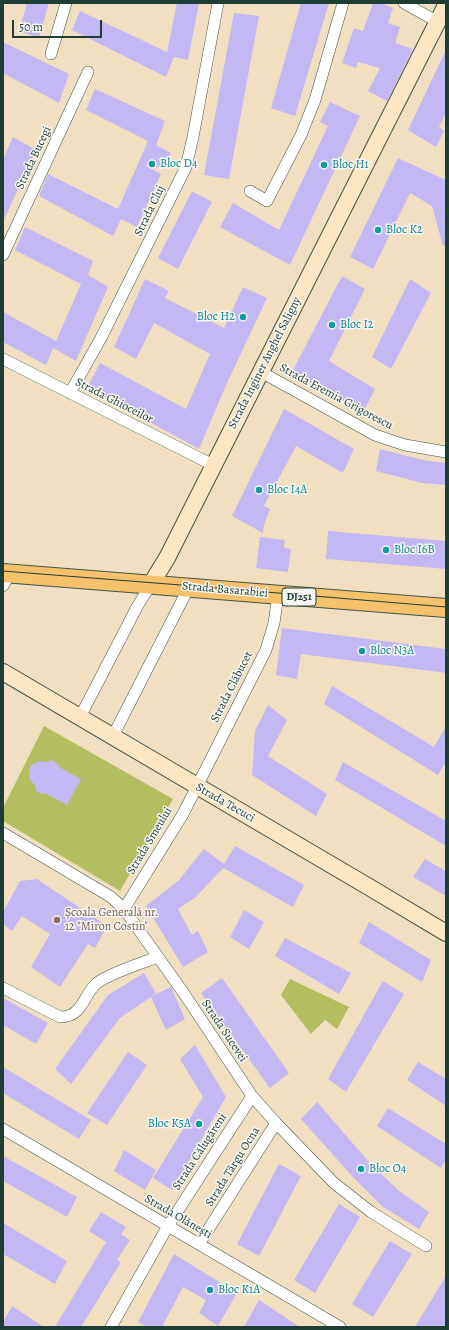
<!DOCTYPE html>
<meta charset="utf-8">
<style>
body{margin:0}
#map{position:relative;width:449px;height:1330px;overflow:hidden;background:#f1dfc2;font-family:Alegreya,serif}
canvas{display:block}
.frame{position:absolute;inset:0;border:4px solid #1f3d34;pointer-events:none}
.scale{position:absolute;left:12px;top:20px;width:90px;height:18px;box-sizing:border-box;border:2px solid #1f3d34;border-top:0;padding-left:5px;font-size:12px;line-height:14px;white-space:nowrap;color:#1f3d34;-webkit-text-stroke:3px #f6f6f2;paint-order:stroke}
</style>
<div id="map">
<canvas width="449" height="1330"></canvas>
<div class="frame"></div>
<div class="scale">50 m</div>
</div>
<script>
const g = document.querySelector('canvas').getContext('2d');
g.lineJoin = 'round';
function fillPath(path, color) { g.fillStyle = color; g.fill(path, 'evenodd'); }
function stroke(path, color, width, dash) { g.strokeStyle = color; g.lineWidth = width; g.lineCap = dash ? 'butt' : 'round'; g.setLineDash(dash || []); g.stroke(path); }
function label(font, color, halo, rows, align = 'center') {
  g.font = font + ' Alegreya,serif'; g.lineWidth = 3; g.setLineDash([]); g.textBaseline = 'middle'; g.strokeStyle = halo; g.fillStyle = color; for (const [text, x, y, turn = 0] of rows) {
    g.save(); g.translate(x, y); g.rotate((+turn || 0) * Math.PI / 180); g.textAlign = isNaN(turn) ? turn : align; if (halo) g.strokeText(text, 0, 0); g.fillText(text, 0, 0); g.restore();
  }
}
const green = new Path2D(`
 M44,726L173,799L120,891L3,821V808Z
 M290,979L349,1007L337,1029L325,1020L311,1034L281,995Z`);
const building = new Path2D(`
 M27,3H49L39,38L19,31Z
 M177,3H199L188,60L174,57L166,77L72,30L80,11L167,52Z
 M301,3H329L295,116L271,108Z
 M373,3H381L393,8L388,23L400,27L395,43L413,49L387,101L368,91L380,68L358,62L356,68L342,63L354,28L363,31Z
 M234,13L259,16L229,179L204,175Z
 M3,42L69,74L59,103L3,73Z
 M446,50V113L439,127L444,131L436,147L408,130Z
 M95,89L165,121L156,145L171,153L164,168L144,165L161,174L137,227L121,219L113,236L39,196L48,174L118,209L148,141L86,110Z
 M330,102L360,116L290,265L220,227L233,203L279,230L328,126L320,122Z
 M13,137L36,150L3,222V159Z
 M398,158L446,180V245L443,246L432,206L410,193L373,269L350,257Z
 M192,191L212,202L178,269L158,258Z
 M25,227L93,261L88,275L108,287L76,361L53,348L46,365L3,342V312L56,341L81,284L15,250Z
 M342,276L365,289L329,361L375,389L363,413L292,372Z
 M145,279L169,291L165,298L224,328L243,287L267,298L227,383L199,449L87,388L100,363L186,409L210,354L154,323L136,359L114,347Z
 M410,279L431,293L391,369L372,357Z
 M284,409L354,449L343,473L296,446L264,506L270,509L264,525L263,533L232,516Z
 M380,449L423,460L446,463V485L422,483L376,471Z
 M328,531L446,541V569L326,559Z
 M260,537L285,540L284,548L291,549L288,572L256,568Z
 M282,628L446,649V673L301,654L297,679L276,675Z
 M332,686L434,747L446,726V762L438,775L324,704Z
 M268,705L287,720L268,756L327,794L316,816L252,775L255,731Z
 M52,760L59,765V767L81,779L67,805L45,793L43,794L36,791L35,785L30,780L29,774L30,767L34,763L41,761L47,762Z
 M343,762L446,821V846L335,780Z
 M235,846L304,885L293,907L223,868L196,897L178,909L192,935L198,931L208,952L183,967L146,906L179,880L204,849L224,864Z
 M425,859L446,871V896L413,877Z
 M37,879L107,926L95,948L88,944L60,987L31,967L50,934L22,916L12,931L3,924V912L20,881Z
 M244,910L264,922L249,949L230,937Z
 M369,922L431,960L422,982L359,943Z
 M285,938L351,973L339,994L275,956Z
 M144,973L156,993L152,996L171,987L185,1019L166,1030L151,997L120,1018L71,1084L55,1069L108,995Z
 M222,978L289,1073L270,1088L201,993Z
 M383,981L404,994L346,1092L328,1079Z
 M3,998L48,1023L36,1044L3,1025Z
 M195,1045L226,1097L172,1190L153,1178L203,1097L180,1059Z
 M128,1052L147,1065L107,1125L87,1113Z
 M418,1062L446,1079V1106L407,1080Z
 M3,1067L91,1120L79,1139L3,1093Z
 M317,1102L369,1162L398,1190L429,1212L419,1229L383,1207L353,1177L301,1119Z
 M388,1108L446,1144V1159L441,1168L377,1126Z
 M124,1150L156,1170L145,1190L114,1171Z
 M3,1156L77,1197L67,1217L3,1181Z
 M279,1164L301,1176L259,1256L237,1244Z
 M339,1204L360,1217L315,1293L294,1280Z
 M101,1212L126,1227L121,1234L130,1240L117,1260L121,1262L81,1327H55L106,1242L89,1231Z
 M3,1223L67,1261L55,1284L3,1254Z
 M390,1241L412,1254L373,1317L352,1304Z
 M174,1254L237,1293L218,1326L199,1313L206,1300L183,1287L162,1327H147L138,1322Z
 M446,1276V1327H415Z
 M259,1300L300,1327H244Z
 M12,1306L44,1327H3V1322Z`);
const street = new Path2D(`
 M404,3L438,22
 M51,54L66,3
 M250,191L267,201L301,135L315,100L343,3
 M3,255L88,72
 M3,359L213,465
 M261,372L375,435L405,445L446,452
 M70,393L101,338L186,167L193,137L218,3
 M3,586L10,574
 M80,717L137,607L151,584
 M113,736L189,587
 M3,833L111,897L124,909L185,995L252,1096L276,1123L334,1183L371,1212L426,1246
 M124,909L183,814L266,650L274,623L278,595
 M3,988L60,1017C83,1017 83,995 97,983C110,973 142,963 158,957
 M3,1129L340,1327
 M199,1244L276,1123
 M111,1327L168,1226L252,1096`);
const secondary = new Path2D(`
 M151,584L167,558L446,5
 M3,672L369,887L446,933`);
const primary = new Path2D(`
 M3,573L446,608`);
const tram = new Path2D(`
 M3,571L206,587L446,607`);
const markers = [
 [152,164,4,"#0f9aa8"],
 [324,165,4,"#0f9aa8"],
 [378,230,4,"#0f9aa8"],
 [243,317,4,"#0f9aa8"],
 [332,325,4,"#0f9aa8"],
 [259,490,4,"#0f9aa8"],
 [386,550,4,"#0f9aa8"],
 [362,651,4,"#0f9aa8"],
 [57,920,4,"#8d6e63"],
 [199,1124,4,"#0f9aa8"],
 [361,1169,4,"#0f9aa8"],
 [210,1290,4,"#0f9aa8"]
];
const shields = [
 [299,597,34]
];
const shieldNames = [
 ["DJ251",299,597]
];
const streetNames = [
 ["Strada Bucegi",34,158,-65],
 ["Strada Cluj",150,211,-64],
 ["Strada Inginer Anghel Saligny",265,363,-63],
 ["Strada Eremia Grigorescu",336,397,28],
 ["Strada Ghioceilor",114,401,27],
 ["Strada Basarabiei",225,590,5],
 ["Strada Clăbucet",232,687,-63],
 ["Strada Tecuci",225,803,30],
 ["Strada Smeului",150,841,-59],
 ["Strada Sucevei",224,1031,56],
 ["Strada Călugăreni",200,1152,-57],
 ["Strada Târgu Ocna",233,1167,-58],
 ["Strada Olănești",178,1217,30]
];
const cultureNames = [
 ["Bloc D4",160,164],
 ["Bloc H1",332,165],
 ["Bloc K2",386,230],
 ["Bloc H2",235,317,"right"],
 ["Bloc I2",340,325],
 ["Bloc I4A",267,490],
 ["Bloc I6B",394,550],
 ["Bloc N3A",370,651],
 ["Bloc K5A",191,1124,"right"],
 ["Bloc O4",369,1169],
 ["Bloc K1A",218,1290]
];
const educationNames = [
 ["Școala Generală nr.",65,913],
 ["12 \"Miron Costin\"",65,927]
];
fillPath(green, '#b2be60');
fillPath(building, '#c4b8f4');
stroke(street, '#3e5549', 12);
stroke(secondary, '#3e5549', 18);
stroke(primary, '#3e5549', 20);
stroke(street, '#fff', 11);
stroke(secondary, '#fbe6c4', 16);
stroke(primary, '#f5c16b', 18);
stroke(tram, '#1f3d34', 1);
for (const [x, y, r, color] of markers) { const dot = new Path2D(); dot.arc(x, y, r, 0, 2 * Math.PI); g.fillStyle = color; g.fill(dot); stroke(dot, '#f6f6f2', 1.5); }
for (const [x, y, w] of shields) { const box = new Path2D(); box.roundRect(x - w / 2, y - 9, w, 18, 3); g.fillStyle = '#f6f6f2'; g.fill(box); stroke(box, '#1f3d34', 1); }
label('bold 11px', '#1f3d34', null, shieldNames);
label('12px', '#1f3d34', '#f6f6f2', streetNames);
label('12px', '#0d838f', '#f6f6f2', cultureNames, 'left');
label('12px', '#785e54', '#f6f6f2', educationNames, 'left');
</script>
